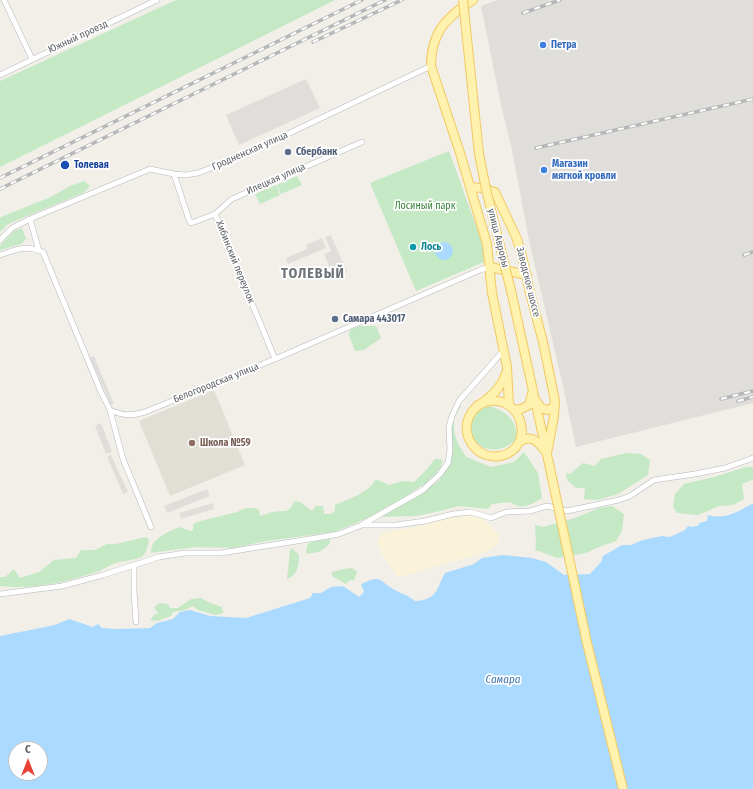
<!DOCTYPE html>
<meta charset="utf-8">
<style>
body{margin:0}
#map{position:relative;width:753px;height:789px;overflow:hidden;background:#f1efe8;font-family:"Fira Sans Condensed",sans-serif}
canvas{display:block}
.north{position:absolute;left:8px;top:741px;width:40px;height:40px;box-sizing:border-box;background:#fff;border:1px solid #bfc1c3;border-radius:50%;rotate:0deg;font-size:11px;font-weight:700;line-height:16px;text-align:center;color:#5f6368}
.north::after{content:'';display:block;margin:auto;width:14px;height:18px;background:#ea4335;clip-path:polygon(50% 0,100% 100%,50% 72%,0 100%)}
</style>
<div id="map">
<canvas width="753" height="789"></canvas>
<div class="north">С</div>
</div>
<script>
const g = document.querySelector('canvas').getContext('2d');
g.lineJoin = 'round';
function fillPath(path, color) { g.fillStyle = color; g.fill(path, 'evenodd'); }
function stroke(path, color, width, dash) { g.strokeStyle = color; g.lineWidth = width; g.lineCap = dash ? 'butt' : 'round'; g.setLineDash(dash || []); g.stroke(path); }
function label(font, color, halo, rows, align = 'center') {
  g.font = font + ' "Fira Sans Condensed",sans-serif'; g.lineWidth = 3.5; g.setLineDash([]); g.textBaseline = 'middle'; g.strokeStyle = halo; g.fillStyle = color; for (const [text, x, y, turn = 0] of rows) {
    g.save(); g.translate(x, y); g.rotate((+turn || 0) * Math.PI / 180); g.textAlign = isNaN(turn) ? turn : align; if (halo) g.strokeText(text, 0, 0); g.fillText(text, 0, 0); g.restore();
  }
}
const industrial = new Path2D(`
 M498,0H753V403L576,447L563,386L529,240L512,150L502,110L481,6Z
 M306,79L320,108L239,145L226,115Z
 M331,235L347,272L334,278L324,254L331,251L325,237Z
 M322,238L326,248L288,264L286,258L307,249L306,245Z
 M94,356L114,404L111,405L90,358Z
 M101,423L112,452L106,454L95,426Z
 M111,455L128,492L123,494L107,457Z
 M207,489L210,496L167,513L164,506Z
 M213,503L214,509L181,519L179,513Z`);
const education = new Path2D(`
 M214,390L245,465L170,496L139,421Z`);
const green = new Path2D(`
 M176,0H335L0,167V81Z
 M449,151L484,248V262L416,291L370,183Z
 M297,176L302,185L281,194L277,185Z
 M84,181L90,186L83,193L8,224L0,232V218L1,217L51,197L70,186Z
 M276,185L280,195L260,204L255,194Z
 M22,228L26,239L21,244L0,250V245L14,231Z
 M360,326H376L381,338L364,350L355,351L349,335L350,330Z
 M461,406L454,419V431L458,444L466,457L491,467L514,462L524,452L538,473L542,498C530,505 523,511 510,502L492,504L488,509L459,506L436,512L416,516L374,517L416,496L439,481L447,467L453,449L450,439L453,412Z
 M487,406C502,407 520,422 516,439C485,470 449,425 487,406Z
 M627,453L641,454L650,460L648,475L618,494L598,500L584,499L585,488H576L567,480L566,473L570,474L583,463L595,466L601,459Z
 M435,459L443,460L440,469L426,483L408,495L368,518L334,532L266,541L234,548L195,547L151,553C150,539 169,531 180,527L190,531L193,530V524L201,521L237,512L246,508H256L259,510L260,516C265,515 268,513 273,512C286,509 286,516 295,501L300,502L312,511L316,506H323L324,514H331L335,511V505C346,500 371,492 375,480H378L389,485L403,481L414,482L428,468Z
 M746,467H753V481L752,480L742,484L744,499L733,505L719,506L698,515L677,513L673,507L675,494L684,484L714,477Z
 M612,506L624,514L622,531L616,541L599,547L586,553L557,558L539,551H535C537,542 535,534 535,525L543,527L575,518L599,508Z
 M146,537L149,540C148,544 147,551 144,555C140,560 119,561 113,564C108,566 104,569 99,571C67,582 34,590 0,586V577H5L14,569L20,578L39,572L54,560L76,558L81,550H95L107,544H116Z
 M330,539V543C323,551 317,554 306,553L307,545L311,542Z
 M292,548L299,555C299,565 298,575 287,579L290,550Z
 M352,568L357,572L354,580H350L346,584L332,576V572L344,569Z
 M201,598L208,602L222,607L223,613L216,615L198,610L193,606L185,610L173,612L171,616L157,621L150,620L155,614H159L154,608L159,603L168,604L170,608H178L191,599Z`);
const sand = new Path2D(`
 M479,515L497,532L500,542L487,552L443,564L415,573L398,577L382,555L377,542L382,533L411,528L452,517Z`);
const water = new Path2D(`
 M435 251a9 9 0 1 1 18 0a9 9 0 1 1-18 0Z
 M752,504H753V789H0V636L55,625L69,619L93,627L98,624L102,628L117,629L150,628L157,623L173,619L180,612L190,610L210,616L246,618L310,598L313,593H321L331,587L343,586L359,597L364,592L361,584C366,582 371,579 376,579C382,579 385,584 390,587C398,593 407,594 415,601C437,600 436,590 445,573L474,564L482,558L503,555L532,558L546,562L564,575L590,574L601,562L603,556L622,545H631L643,540L662,536L670,537L685,530L688,526L693,527L699,525V523L707,521L708,515C724,520 737,512 752,504ZM16,749H40V773H16Z`);
const minor = new Path2D(`
 M4,0L32,59
 M0,75L157,0
 M174,174L189,220L191,223L194,222L215,214L232,199L362,142
 M215,214L275,359
 M30,219L39,251
 M0,240L12,228L30,219L150,169L174,174L185,175L198,173L237,158L431,66
 M0,255C17,249 26,245 43,252L101,392L110,410L123,459L151,527
 M110,410C124,416 130,416 145,412L275,359L480,270L490,267
 M363,524L423,490L440,474L448,463L450,450L449,427L452,416L459,401L504,350
 M134,565V591L136,622
 M0,594L62,586L103,575L159,557L185,553H221L316,538L339,534L362,525H396L425,521L453,514L471,512L491,518L506,512L530,511L547,506L567,511L619,500L630,496L654,480L695,474L725,468L753,458`);
const primary = new Path2D(`
 M473,0C446,17 431,33 431,66L460,153L487,244L492,293L507,367L509,405
 M470,187L482,188L495,192L517,239L522,256L530,293L543,342L555,401L554,416L547,453
 M490,267L527,275
 M512,295L551,473
 M537,402L541,408L547,410L553,408L555,402
 M478,405C520,384 540,448 500,456C478,460 460,437 469,417C473,408 479,405 486,400C496,392 502,385 506,373
 M515,410L521,409L529,405L533,390
 M519,442C532,433 539,443 547,453`);
const rail = new Path2D(`
 M523,13L560,0
 M313,42L402,0
 M536,148L753,99
 M0,178L362,0
 M0,189L385,0
 M744,255L753,252
 M721,399L753,391
 M738,401L753,397`);
const primaryBridge = new Path2D(`
 M463,0L479,154L486,189L512,295
 M551,473L587,643L623,789`);
const markers = [
 [543,45,4,"#3f7fe0"],
 [288,152,4,"#5c6f8a"],
 [65,165,5,"#1a4fb4"],
 [544,170,4,"#3f7fe0"],
 [413,247,4,"#0f9aa8"],
 [335,319,4,"#5c6f8a"],
 [192,443,4,"#8d6e63"]
];
const streetNames = [
 ["Южный проезд",78,37,-25],
 ["Гродненская улица",250,151,-24],
 ["Илецкая улица",276,179,-24],
 ["улица Авроры",498,238,76],
 ["Хибинский переулок",235,262,68],
 ["Заводское шоссе",528,282,76],
 ["Белогородская улица",216,383,-22]
];
const shopNames = [
 ["Петра",551,45],
 ["Магазин",552,164],
 ["мягкой кровли",552,176]
];
const serviceNames = [
 ["Сбербанк",296,152],
 ["Самара 443017",343,319]
];
const transitNames = [
 ["Толевая",74,165]
];
const parkNames = [
 ["Лосиный парк",425,206]
];
const cultureNames = [
 ["Лось",421,247]
];
const educationNames = [
 ["Школа №59",200,443]
];
const waterNames = [
 ["Самара",503,680]
];
const districtNames = [
 ["ТОЛЕВЫЙ",313,274]
];
fillPath(industrial, '#e0deda');
fillPath(education, '#e1ded6');
fillPath(green, '#c5e8c5');
fillPath(sand, '#fbf3d9');
fillPath(water, '#aadaff');
stroke(minor, '#b5b8bc', 6);
stroke(primary, '#f2c960', 10);
stroke(minor, '#fff', 5);
stroke(primary, '#fff2af', 8);
stroke(rail, '#b6b7b8', 3.5);
stroke(rail, '#fff', 2, [6]);
stroke(primaryBridge, '#f2c960', 10, []);
stroke(primaryBridge, '#fff2af', 8);
for (const [x, y, r, color] of markers) { const dot = new Path2D(); dot.arc(x, y, r, 0, 2 * Math.PI); g.fillStyle = color; g.fill(dot); stroke(dot, '#fff', 1.5); }
label('10px', '#5f6368', '#fff', streetNames);
label('bold 10px', '#366cbe', '#fff', shopNames, 'left');
label('bold 10px', '#4e5e75', '#fff', serviceNames, 'left');
label('bold 10px', '#164399', '#fff', transitNames, 'left');
label('10px', '#348238', '#fff', parkNames);
label('bold 10px', '#0d838f', '#fff', cultureNames, 'left');
label('bold 10px', '#785e54', '#fff', educationNames, 'left');
label('italic 11px', '#4174aa', '#fff', waterNames);
g.letterSpacing = '1px';
label('bold 14px', '#70757a', '#fff', districtNames);
g.letterSpacing = '0px';
</script>
